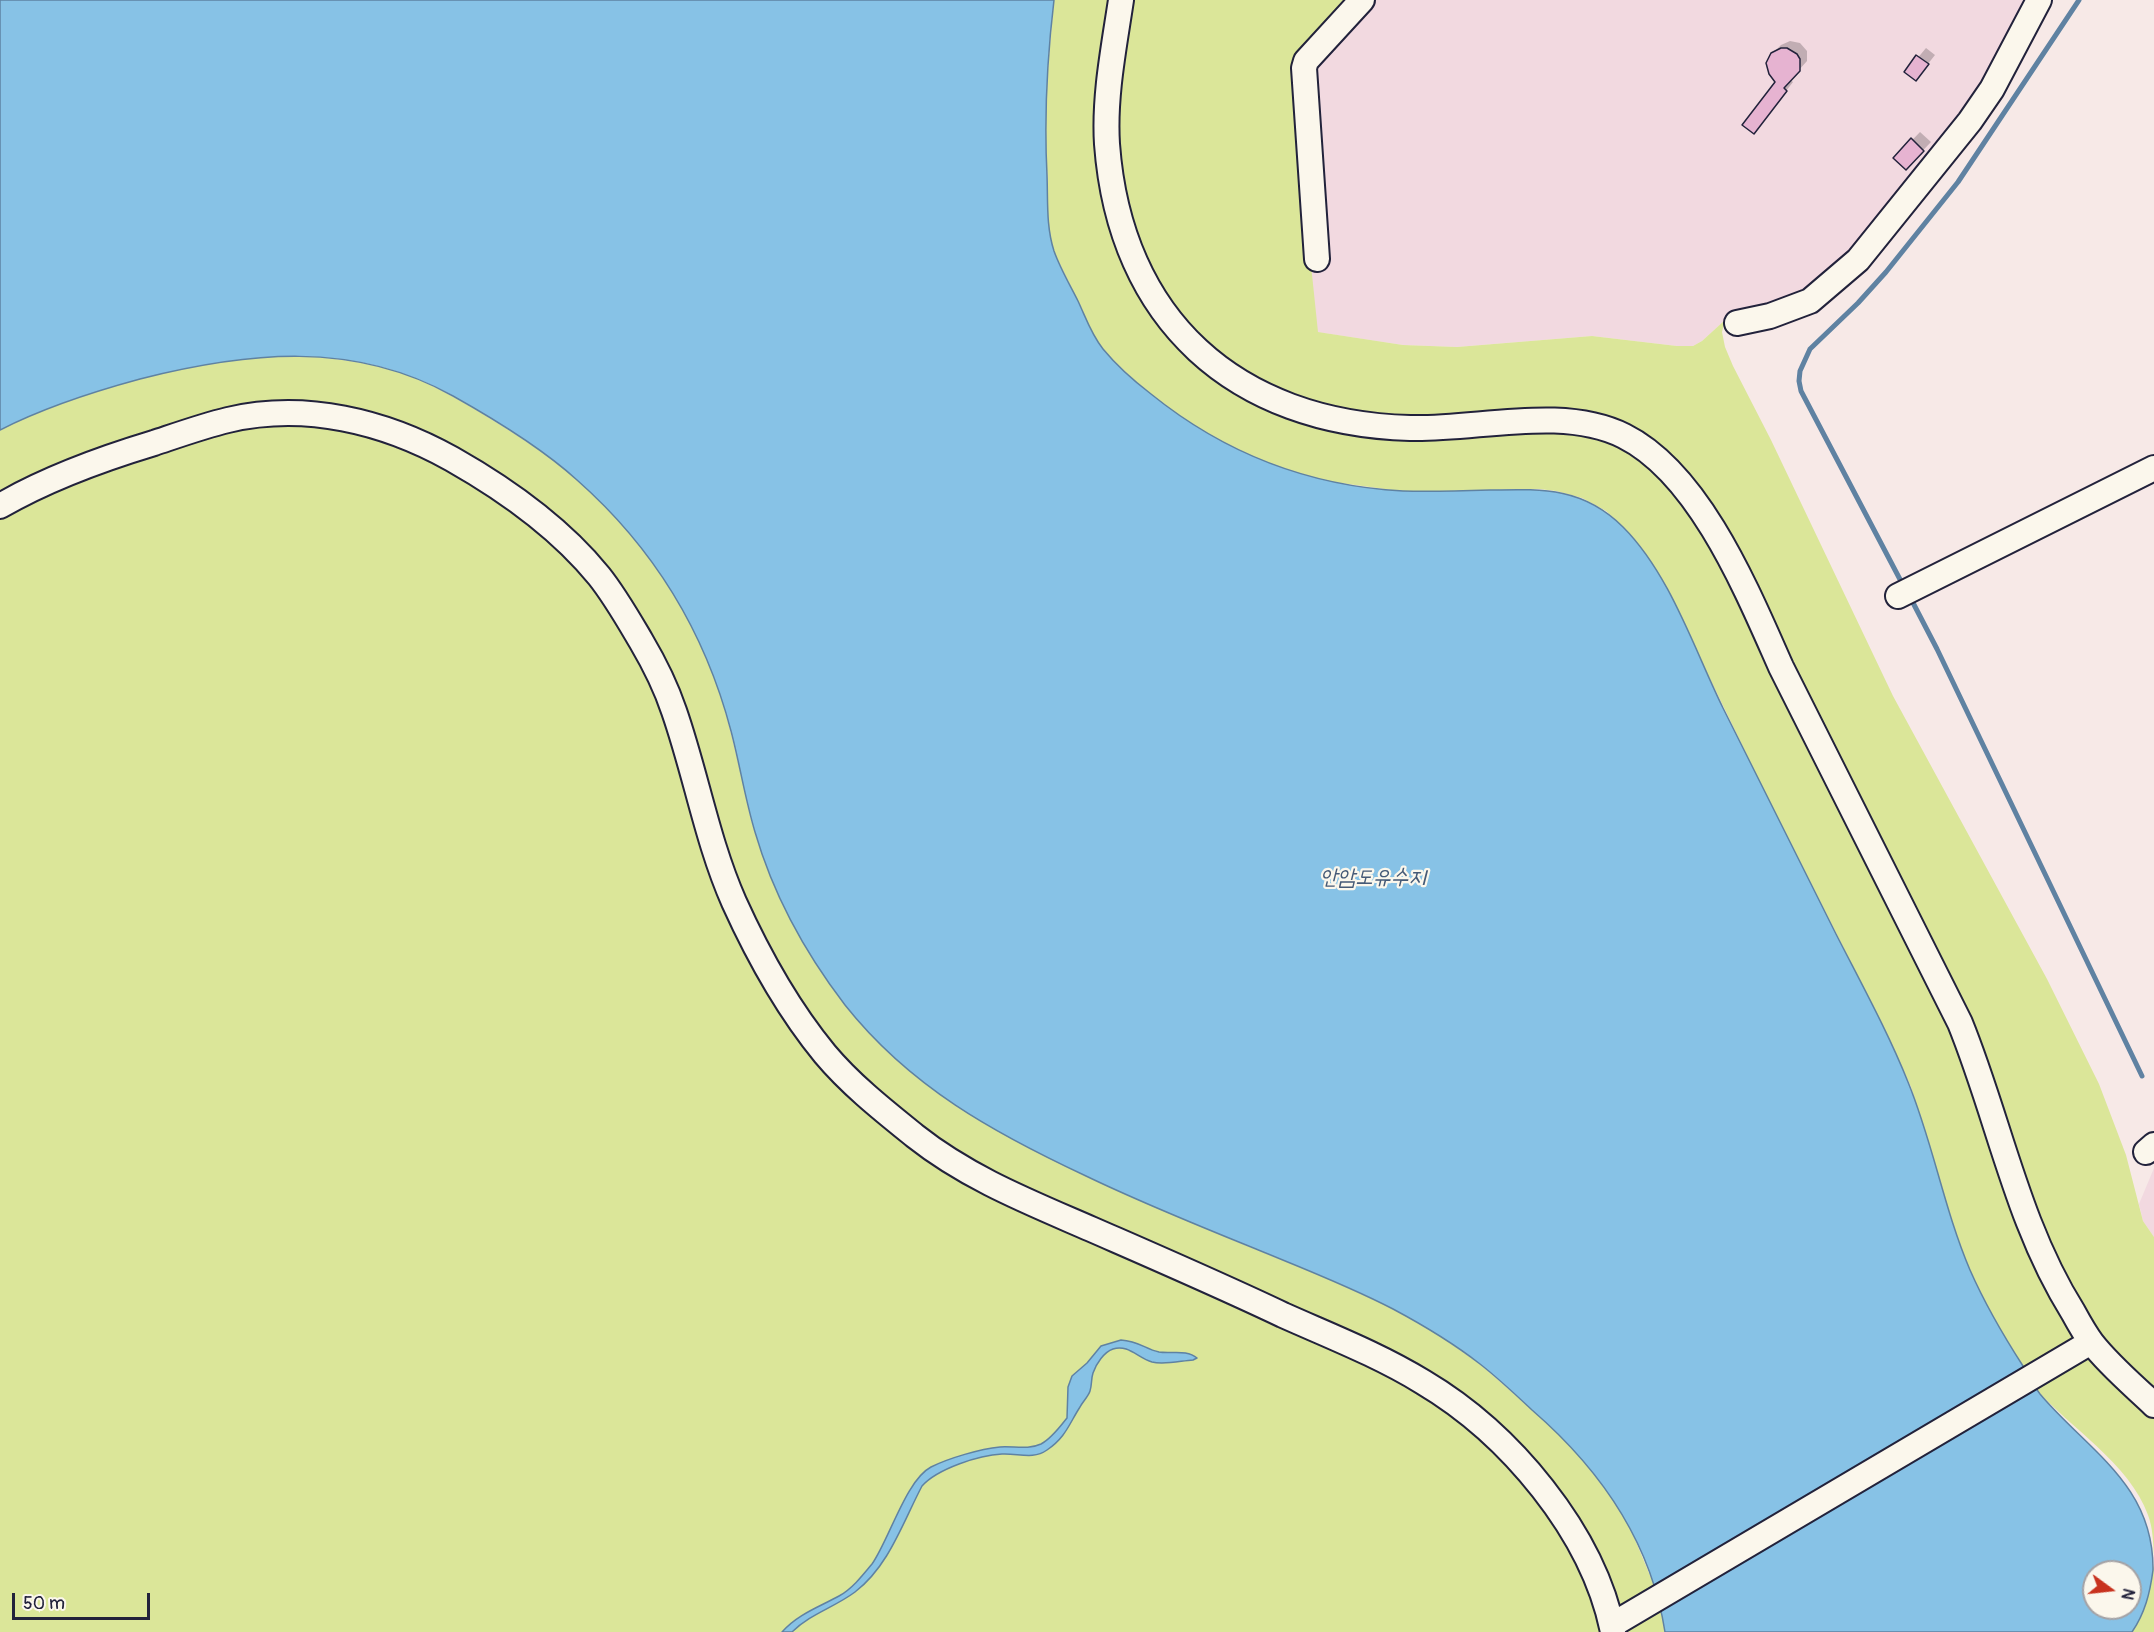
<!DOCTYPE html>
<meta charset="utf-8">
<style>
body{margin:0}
#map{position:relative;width:2154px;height:1632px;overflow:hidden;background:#f7e9e7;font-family:Pangolin,sans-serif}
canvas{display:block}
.north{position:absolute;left:2082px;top:1560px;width:60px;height:60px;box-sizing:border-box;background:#fbf7ec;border:2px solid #a4a2a5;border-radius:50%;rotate:105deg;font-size:16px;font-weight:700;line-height:24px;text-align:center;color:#22223b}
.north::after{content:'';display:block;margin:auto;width:21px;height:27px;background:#c8321e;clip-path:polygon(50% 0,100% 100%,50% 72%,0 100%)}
.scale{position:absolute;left:12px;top:1593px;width:138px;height:27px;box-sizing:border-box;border:3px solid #22223b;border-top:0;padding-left:8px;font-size:18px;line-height:21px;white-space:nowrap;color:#22223b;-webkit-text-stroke:4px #fbf7ec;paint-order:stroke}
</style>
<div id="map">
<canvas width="2154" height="1632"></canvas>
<div class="north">N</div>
<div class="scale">50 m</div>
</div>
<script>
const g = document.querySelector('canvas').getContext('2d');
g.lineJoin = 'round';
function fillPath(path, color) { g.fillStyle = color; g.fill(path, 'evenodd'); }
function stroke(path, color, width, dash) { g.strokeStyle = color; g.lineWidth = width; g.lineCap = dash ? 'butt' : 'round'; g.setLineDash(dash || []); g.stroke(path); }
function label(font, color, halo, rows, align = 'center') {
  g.font = font + ' Pangolin,"Poor Story",sans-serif'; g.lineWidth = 4.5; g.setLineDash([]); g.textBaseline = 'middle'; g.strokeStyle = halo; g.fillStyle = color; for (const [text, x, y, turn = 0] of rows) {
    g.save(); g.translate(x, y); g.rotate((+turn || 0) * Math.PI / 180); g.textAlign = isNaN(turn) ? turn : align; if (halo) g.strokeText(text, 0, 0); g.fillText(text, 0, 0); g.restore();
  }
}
const built = new Path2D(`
 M1350,0H2027L1991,75L1902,189L1871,234L1803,292L1741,313L1725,320L1702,341L1693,346H1677L1592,336L1457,347L1403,345L1317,332L1291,73L1293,65Z
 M2154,1168V1237L2143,1221L2139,1204Z`);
const green = new Path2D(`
 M1054,0H1116L1102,118L1151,305L1300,416L1541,426L1619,440L1695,511L1952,1024L2079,1336L2024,1369L2002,1335L1970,1270L1954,1230L1911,1087L1887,1034L1760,782L1663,582L1642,549L1624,528L1606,511L1582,498L1556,491L1539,489L1457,491H1399L1333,482L1296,474L1240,452L1211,437L1172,411L1137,383L1105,352L1089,329L1082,309L1053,250L1046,211L1048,183L1044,133L1047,78Z
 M1127,0H1350L1293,65L1291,73L1318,332L1403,345L1457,347L1592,336L1677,346H1693L1702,341L1725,320L1722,332L1725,347L1733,366L1771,440L1893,696L2047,979L2099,1084L2126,1155L2143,1221L2154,1237V1395L2113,1355L2057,1268L1997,1108L1728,545L1624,431L1378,421L1253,384L1160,301L1114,171Z
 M297,355C329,358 361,361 392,370C424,379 454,397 483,414C512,432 551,456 577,479C634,531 683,596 711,669C725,704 733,742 742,779C746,797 749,815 755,833C775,896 808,952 846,1006L1230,1239L1324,1277L1390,1307L1439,1335L1481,1365L1552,1427L1582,1457L1605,1487L1629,1525L1654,1585L1620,1606L1614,1607L1473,1411L972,1169L830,1051L758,940L646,638L484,471L285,408L0,500V430C68,395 161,368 237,359C257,356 277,356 297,355Z
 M339,422L458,468L571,554L649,665L761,965L915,1141L1436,1395L1552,1508L1607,1632H0V511L21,499L234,424Z
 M2095,1357L2154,1412V1556C2153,1542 2153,1528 2148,1515C2129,1463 2070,1428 2035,1388L2088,1358Z
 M2154,1564V1632H2132C2146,1611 2149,1589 2154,1564Z
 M1660,1606L1665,1632H1621Z`);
const water = new Path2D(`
 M0,0H1054C1047,59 1044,116 1047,175C1048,201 1046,226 1054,251C1060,268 1070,285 1078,301C1086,318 1091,334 1103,349C1117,366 1134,381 1151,394C1224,453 1309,486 1403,491C1432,492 1461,491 1490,490C1542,489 1583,487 1623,527C1670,574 1694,649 1723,708C1761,784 1799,859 1836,934C1861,983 1888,1032 1908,1082C1933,1143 1944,1209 1970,1270C1985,1304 2003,1335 2023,1366C2029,1376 2033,1385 2040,1394C2087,1450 2154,1484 2153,1570C2150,1593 2145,1613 2132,1632H1665C1651,1542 1599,1468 1532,1410C1515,1394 1498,1378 1480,1364C1453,1343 1423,1325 1393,1309C1349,1286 1302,1268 1256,1249C1199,1226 1142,1203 1086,1176C994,1133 910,1087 845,1005C806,954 773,894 755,832C745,799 740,765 731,731C705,632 654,548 577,480C543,449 494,419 453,396C353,340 247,352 140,379C92,392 45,407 0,430ZM2094,1572H2130V1608H2094Z
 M1121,1340C1139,1341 1145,1349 1159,1352C1171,1354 1187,1349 1197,1358L1193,1360C1180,1361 1164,1365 1152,1362C1138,1358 1128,1344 1113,1349C1104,1352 1096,1364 1093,1373C1091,1379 1092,1385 1090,1391C1088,1397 1083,1401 1080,1407C1069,1424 1066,1437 1047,1450C1033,1460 1018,1453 1002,1454C979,1455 937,1469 922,1486C903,1522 889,1566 855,1592C835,1607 810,1614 792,1632H782C798,1614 819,1607 839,1596C852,1589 863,1575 872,1564C889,1540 906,1480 931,1467C949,1458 980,1449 1000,1447C1014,1446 1028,1450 1041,1444C1051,1439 1060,1427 1067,1418L1068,1387L1072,1376L1087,1363L1101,1346Z`);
const shadow = new Path2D(`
 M1790,41L1800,43L1807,51V61L1790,80L1793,82L1754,132L1777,82L1772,54L1781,45Z
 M1926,48L1935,55L1916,79L1906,72Z
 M1920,132L1931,142L1906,168L1895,158Z`);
const stream = new Path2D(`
 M1904,587L1801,391L1799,381L1800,371L1810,349L1858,303L1886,272L1958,182L2079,0
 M1910,597L1937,649L2142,1076`);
const building = new Path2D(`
 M1781,48H1787L1797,54L1800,59V71L1784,88L1787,91L1754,134L1742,125L1775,82L1769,74L1766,63L1771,53Z
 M1916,55L1929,64L1916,81L1904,72Z
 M1911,138L1924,151L1906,170L1893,158Z`);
const minor = new Path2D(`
 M1121,0C1114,47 1104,96 1107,144C1120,320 1235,423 1410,428C1477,430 1562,405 1624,436C1700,474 1748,593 1781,667L1960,1023C1999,1119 2017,1223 2073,1312C2079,1323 2085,1334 2092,1343C2110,1366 2133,1385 2154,1405
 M1317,259L1304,68L1306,61L1362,0
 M1737,323L1770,316L1810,301L1858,260L1970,121L1992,89L2039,0
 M0,506C48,478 101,459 154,443C178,435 203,426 228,420C305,402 384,421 452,459C505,489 560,528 599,576C615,596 628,619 641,641C654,663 666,687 674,711C696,774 707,841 734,902C758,955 788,1009 825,1054C851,1085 884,1111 915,1136C968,1178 1029,1202 1091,1229C1155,1257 1220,1285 1283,1315C1330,1336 1379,1355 1423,1382C1509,1433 1593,1532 1613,1632
 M1898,596L2154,468
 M2146,1152L2154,1145
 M1612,1625L2091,1342`);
const waterNames = [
 ["안암도유수지",1373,878]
];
fillPath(built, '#f2d9e0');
fillPath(green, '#dbe699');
fillPath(water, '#87c2e6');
stroke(water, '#5f82a2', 1.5);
fillPath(shadow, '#0003');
stroke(stream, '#5f82a2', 5);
fillPath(building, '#e6b3d1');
stroke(building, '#22223b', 1.5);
stroke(minor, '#22223b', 28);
stroke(minor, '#fbf7ec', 24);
label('italic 22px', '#455a77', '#fbf7ec', waterNames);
</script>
